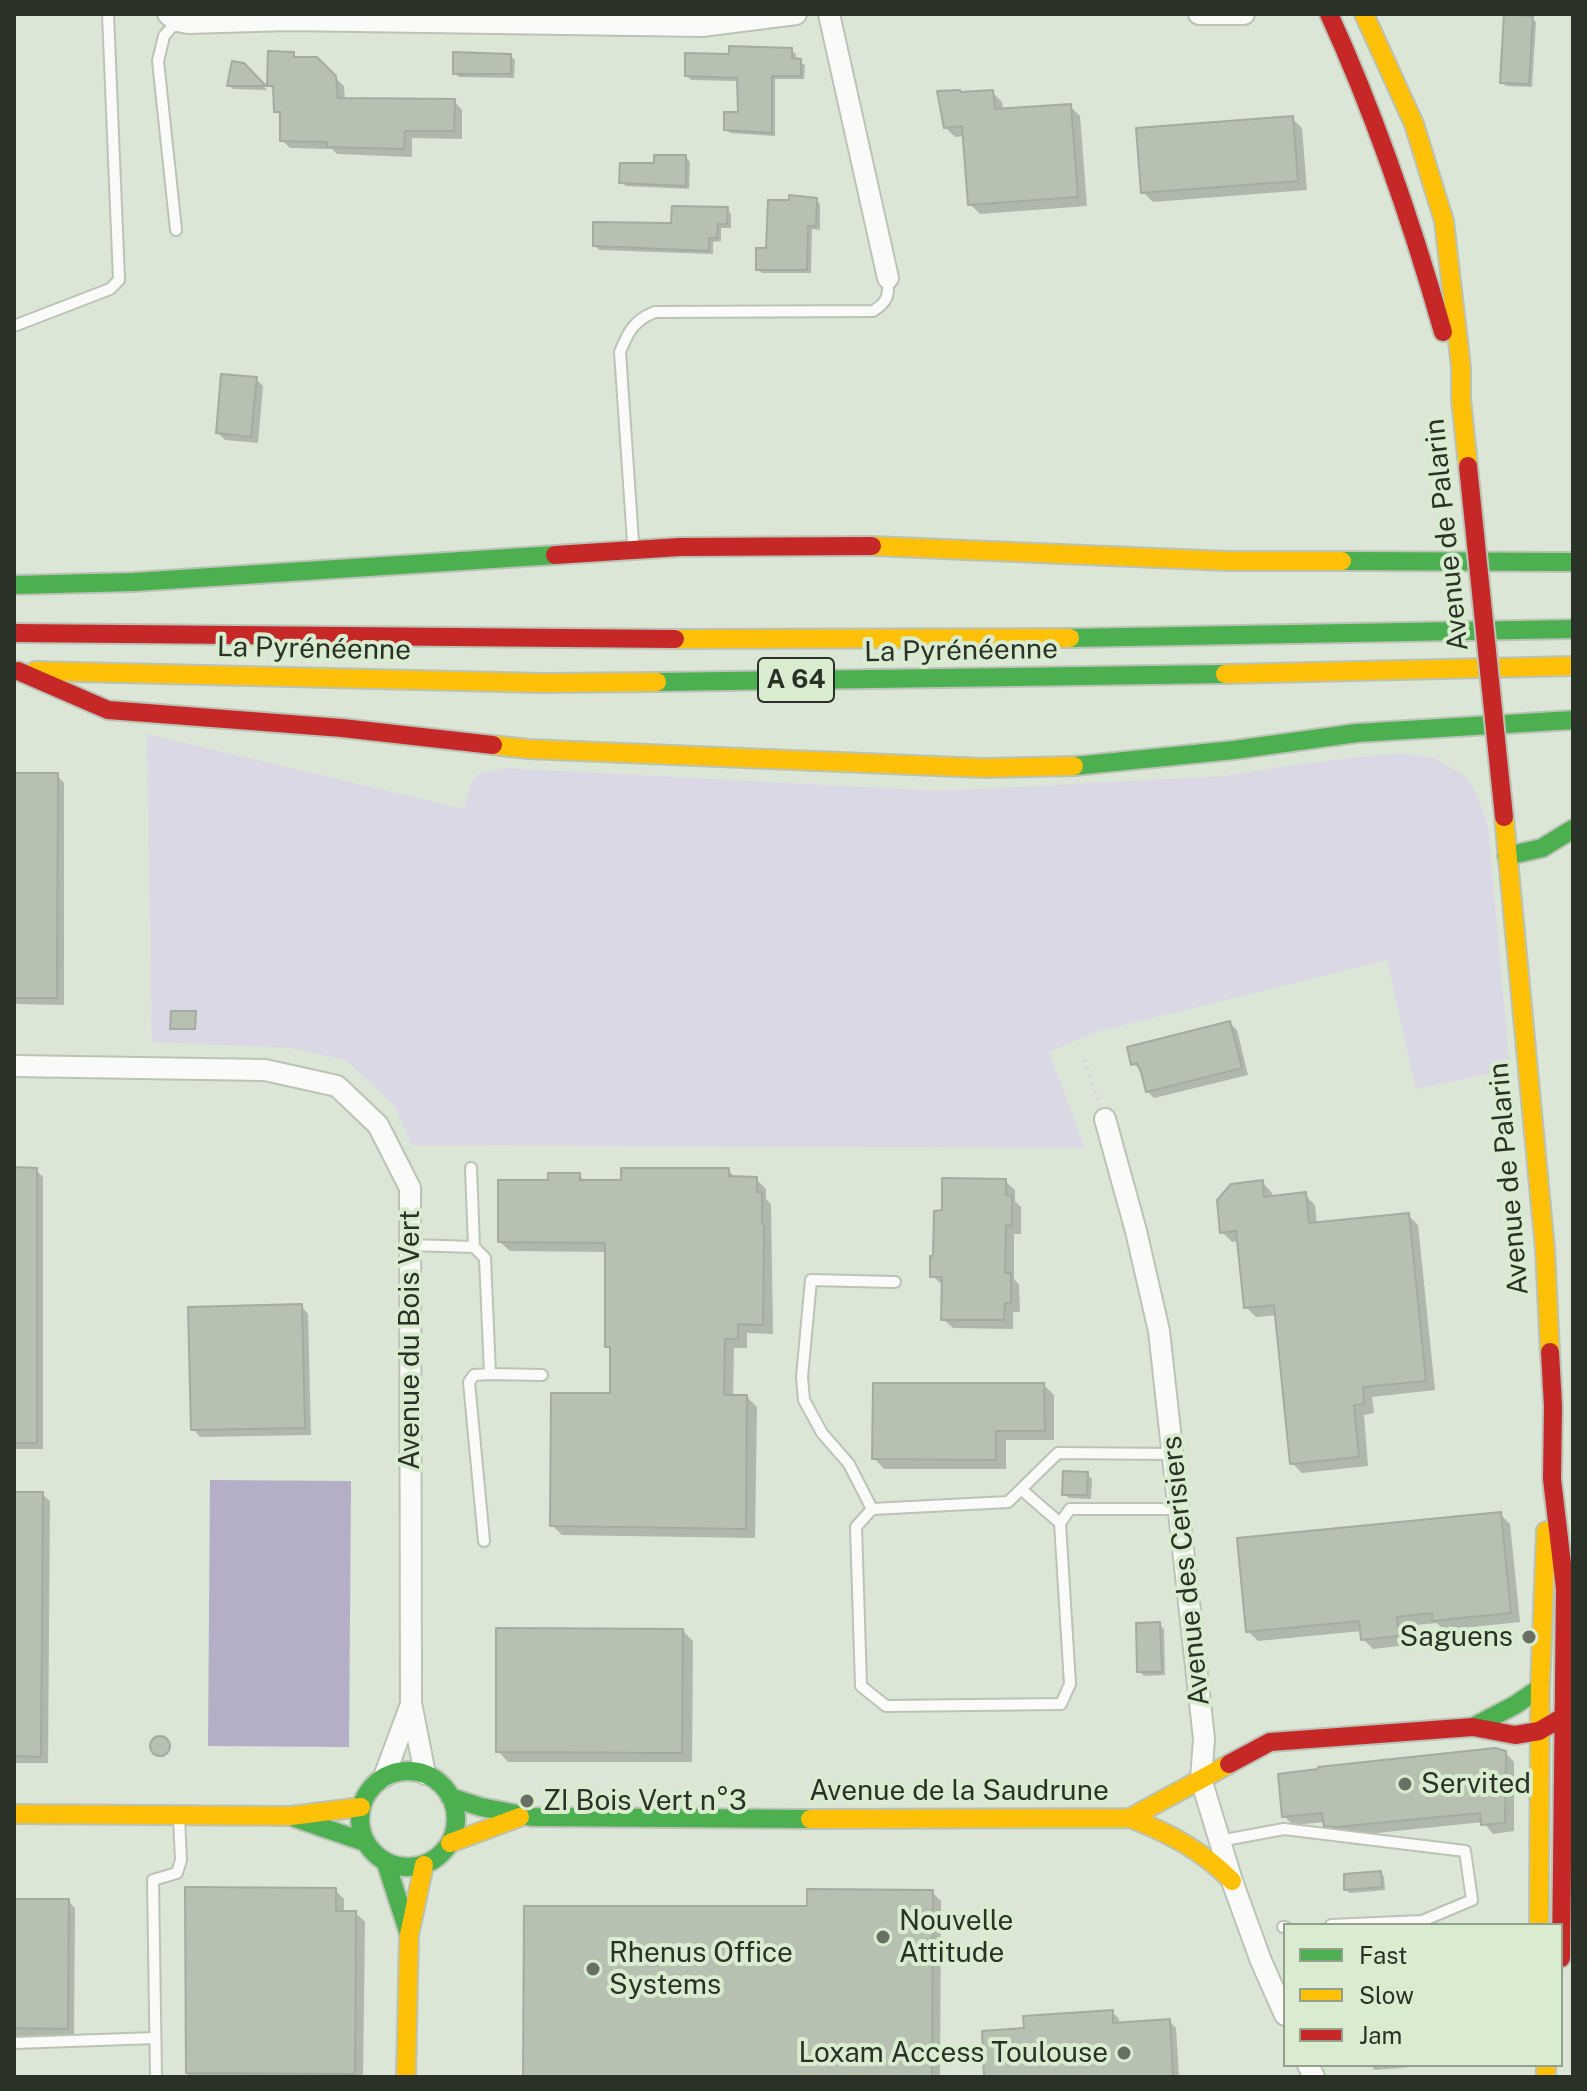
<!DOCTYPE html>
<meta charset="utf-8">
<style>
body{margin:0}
#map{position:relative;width:1587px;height:2091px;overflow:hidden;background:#dbe6d6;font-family:"Public Sans",sans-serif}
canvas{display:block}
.frame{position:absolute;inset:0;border:16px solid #2a3127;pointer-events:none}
.legend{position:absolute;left:1283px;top:1923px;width:280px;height:144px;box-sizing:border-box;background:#d9ecd0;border:2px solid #93a18c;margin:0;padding:10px 14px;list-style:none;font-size:24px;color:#2a3127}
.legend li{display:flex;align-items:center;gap:16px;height:40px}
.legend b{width:40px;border:2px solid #93a18c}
</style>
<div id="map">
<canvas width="1587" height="2091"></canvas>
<div class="frame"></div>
<ul class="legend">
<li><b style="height:10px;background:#4caf50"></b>Fast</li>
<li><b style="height:10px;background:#ffc107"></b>Slow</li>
<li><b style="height:10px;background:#c62828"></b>Jam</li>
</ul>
</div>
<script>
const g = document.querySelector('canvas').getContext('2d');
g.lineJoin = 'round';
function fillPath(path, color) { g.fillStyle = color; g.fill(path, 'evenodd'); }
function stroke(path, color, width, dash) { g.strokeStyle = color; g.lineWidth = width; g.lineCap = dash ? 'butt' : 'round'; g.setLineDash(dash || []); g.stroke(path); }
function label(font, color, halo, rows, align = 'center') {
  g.font = font + ' "Public Sans",sans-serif'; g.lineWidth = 8; g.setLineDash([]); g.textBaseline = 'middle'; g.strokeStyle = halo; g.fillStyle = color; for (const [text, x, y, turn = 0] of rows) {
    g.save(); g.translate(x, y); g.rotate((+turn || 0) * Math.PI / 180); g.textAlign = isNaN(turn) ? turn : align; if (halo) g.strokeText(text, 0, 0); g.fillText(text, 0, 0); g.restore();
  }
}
const green = new Path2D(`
 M147,734L464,809L471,784L477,775L504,768L940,791L1225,776L1299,764L1397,753L1434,758L1466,777L1476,794L1488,826L1510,1069L1416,1089L1387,960L1096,1032L1049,1052L1085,1148L412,1145L395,1106L346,1060L290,1048L152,1042Z`);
const water = new Path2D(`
 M210,1480L351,1481L349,1747L208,1746Z`);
const shadow = new Path2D(`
 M1532,18L1536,22L1532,87L1506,86L1502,82Z
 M791,50L796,54L795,60L805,65L804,79H775V136L730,133L726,129L740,114L739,81L691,80L687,76L731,56Z
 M293,54L298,59H316L344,86L345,100L454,101L462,110V139L412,138V157L337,154L332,149L290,148L282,140V117L276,111L275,91L269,85Z
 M511,56L515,60L514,78L459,77L455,73Z
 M243,65L267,90L233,89L229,85Z
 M992,92L1002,102L1003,110L1070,106L1080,116L1087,206L980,214L970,204L965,136L955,137L945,127Z
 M1292,118L1302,128L1307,190L1153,202L1143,192Z
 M686,157L690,162L689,189L626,186L621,182L656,165Z
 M816,200L820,204V230L812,229L811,273H762L758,269L768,250Z
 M727,209L731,214V228H721V241L713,242V254L599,250L595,245Z
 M256,379L263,386L258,443L225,440L218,433Z
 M14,775H57L64,783V1005L14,1004Z
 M195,1013L196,1030L172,1028Z
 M1230,1023L1237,1030L1248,1075L1154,1098L1147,1091L1142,1070L1133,1064Z
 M14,1169L36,1170L43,1177V1449H14Z
 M728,1170L736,1179H756L766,1189V1199L771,1204L773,1334L747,1333V1348H734L733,1397H747L757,1407L755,1538L562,1535L552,1525L612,1395V1351L607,1346V1252L510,1251L500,1242L550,1182L579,1175L586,1182H623Z
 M1005,1181L1015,1190V1201L1021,1207V1234H1014V1279L1019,1285L1020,1312H1013V1329L953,1328L943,1319V1285L932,1276L944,1212Z
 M1262,1182L1272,1193L1273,1198L1305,1195L1315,1205L1317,1224L1408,1215L1418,1225L1435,1390L1372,1397L1374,1413L1364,1415L1368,1466L1302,1473L1292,1463L1277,1315L1256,1317L1246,1307L1239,1241L1232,1242L1222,1232Z
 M301,1306L308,1314L311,1435L200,1437L193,1429Z
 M1044,1385L1054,1395V1440H1006V1469H884L874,1458Z
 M1087,1474L1092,1479L1091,1499L1069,1498L1064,1494Z
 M14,1494H42L50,1501L48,1763H14Z
 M1500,1514L1510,1524L1520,1622L1444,1630L1437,1623L1406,1626L1408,1645L1373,1649L1363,1639L1362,1631L1258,1641L1248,1631Z
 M1159,1624L1164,1629L1165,1675L1144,1676L1139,1671Z
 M683,1631L693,1641L692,1762H508L498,1751Z
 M152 1748a9 9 0 1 1 18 0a9 9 0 1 1-18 0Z
 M1505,1752L1514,1762V1831L1493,1834L1483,1822L1348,1836L1335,1834L1325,1822L1293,1825L1284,1816L1320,1771Z
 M1380,1873L1384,1877L1385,1890L1350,1893L1346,1890Z
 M187,1889L335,1890L344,1899V1913H356L365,1922L363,2077H188Z
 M932,1892L941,1901L940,2077H525L809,1908Z
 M14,1901H68L75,1908L74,2036L35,2035L34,2041L14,2047Z
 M1112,2012L1119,2019V2024L1169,2021L1176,2028L1179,2077H987Z
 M1371,2065H1410L1411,2067L1375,2070Z`);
const building = new Path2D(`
 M1504,14L1533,16L1529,84L1500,83Z
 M729,46L792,48V58L801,59V76H772V133L724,130V112H738L737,78L685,76V53L729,54Z
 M268,51L294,52V57H317L336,76L338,98L455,99L454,131H405L404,149L327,147V142L280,141V112H274L273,86H267Z
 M453,52L511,54V74H453Z
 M232,61L244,63L266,86H227Z
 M960,90L961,92L993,90L995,109L1071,104L1078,197L968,205L962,126L944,128L937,91Z
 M1293,116L1298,181L1141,193L1136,128Z
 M654,155H686V186L619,183L620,163H654Z
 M789,195L817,198L816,226H808L807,270H756V248H766L768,200H789Z
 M672,206L728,207L727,224H718L717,238H709V251L593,246V222L671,223Z
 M221,374L257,377L251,437L216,433Z
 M14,773H58L57,998H14Z
 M171,1011H196L195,1029H170Z
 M1230,1021L1242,1068L1146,1092L1141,1072L1137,1063L1131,1065L1127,1047Z
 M14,1167L37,1168V1443H14Z
 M621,1168H729V1176L757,1177V1192H762V1224H764L763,1325L738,1324V1339H725L724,1395H747L746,1529L550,1526L551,1393H610V1347H605V1243L498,1242V1180H548V1173H580V1180H621Z
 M942,1178L1006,1179V1195L1012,1196V1226L1006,1225L1005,1273H1011V1303H1005L1004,1320H941L942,1277H930V1256H933L934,1211L942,1210Z
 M1263,1180L1264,1197L1306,1192L1309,1223L1409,1213L1426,1381L1363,1387L1364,1404L1354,1405L1359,1457L1290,1464L1274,1305L1244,1308L1236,1231L1220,1233L1217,1200L1231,1184Z
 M302,1304L305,1428L191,1430L188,1307Z
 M873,1383H1044L1045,1431H996V1460L872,1459Z
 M1063,1471L1088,1472L1087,1495H1062Z
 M14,1492H43L41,1757L14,1756Z
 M1501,1512L1511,1613L1432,1621V1613L1397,1617L1399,1636L1361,1640L1359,1621L1246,1632L1237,1538Z
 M1160,1622L1162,1672H1137L1136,1623Z
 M496,1628L683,1629L682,1753L496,1752Z
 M150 1746a10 10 0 1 1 20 0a10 10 0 1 1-20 0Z
 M1495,1748L1506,1751L1505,1823L1481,1825L1480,1813L1337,1827L1324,1826L1322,1813L1282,1817L1278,1774L1318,1769V1767Z
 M1381,1871L1382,1887L1344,1890V1874Z
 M185,1887L336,1888V1911H356L355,2074L186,2073Z
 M807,1889L933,1890L932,2077H523L524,1906H807Z
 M14,1899H69L68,2029L14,2028Z
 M1113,2010V2023L1170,2019L1173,2077H984L982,2031L1024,2028L1023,2016Z`);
const path = new Path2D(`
 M1084,1060L1099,1102`);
const lane = new Path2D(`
 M176,230L158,61L164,36L177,21
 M14,326L110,289L119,280L108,14
 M633,542L620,352C628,332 634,320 655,312L873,311C888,302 889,295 888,278
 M410,1245L474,1247L471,1168
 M474,1247L485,1258L490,1374L474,1375L469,1382L484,1541
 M490,1374L542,1375
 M1173,1454L1058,1453L1008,1502L872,1509L856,1527L861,1686L886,1706L1061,1704L1070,1684L1060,1523L1070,1509H1179
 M1022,1490L1060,1523
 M872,1509L849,1464L822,1433L804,1400L802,1377L811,1280L895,1282
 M1219,1841L1284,1829L1465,1851L1472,1900L1422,1921L1331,1925
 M1283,1927H1285
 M14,2043L155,2038
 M156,2077L153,1880L177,1873L181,1860L179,1818`);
const street = new Path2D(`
 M168,14L177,21L188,23L288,20L702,26L796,14
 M829,14L888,278
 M1199,14H1244
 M14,1066L265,1070L337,1086L378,1125L410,1188L411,1703L425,1774
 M1105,1119L1136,1231L1159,1331L1204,1739L1201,1779L1232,1881L1261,1961L1285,2015
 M384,1777L410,1707
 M1308,2065L1314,2077`);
const fast = new Path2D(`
 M1342,561L1573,562
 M14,585L134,582L555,555
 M1070,638L1573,629
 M657,682L1225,674
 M1074,766L1234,750L1357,733L1573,720
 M1507,856L1542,848L1573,829
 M1473,1727L1515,1705L1540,1688
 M360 1819a48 48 0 1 1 96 0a48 48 0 1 1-96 0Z
 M450,1797L481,1807L532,1817L810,1819
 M295,1818L365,1842
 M386,1863L409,1934`);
const slow = new Path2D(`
 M1364,14L1414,124L1444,221L1461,367V399L1468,466
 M872,546L1228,561H1342
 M675,639L1070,638
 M35,671L543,683L657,682
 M1225,674L1573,666
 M493,745L528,749L984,768L1074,766
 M1504,817L1545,1249L1550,1352
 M14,1814L291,1816L361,1807
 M1130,1818C1169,1833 1203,1851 1232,1881
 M810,1819L1130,1818L1229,1764
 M450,1843L520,1817
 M1539,1925L1540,1688L1546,1531
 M1546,2065V2077
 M406,2077L409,1935L424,1865`);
const jam = new Path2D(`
 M1329,14C1376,117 1412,223 1443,332
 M555,555L680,547L872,546
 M14,633L675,639
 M18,671L108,710L342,728L493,745
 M1550,1352L1553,1406L1552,1479L1565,1589L1561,1958
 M1229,1764L1270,1742L1473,1727L1515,1735L1539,1731L1563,1717`);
const jamBridge = new Path2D(`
 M1468,466L1504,817`);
const markers = [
 [1529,1637,8,"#687064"],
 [1405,1784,8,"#687064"],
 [527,1801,8,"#687064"],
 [883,1937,8,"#687064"],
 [593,1969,8,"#687064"],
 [1124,2053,8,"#687064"]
];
const shields = [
 [796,680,76]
];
const shieldNames = [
 ["A 64",796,680]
];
const streetNames = [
 ["Avenue de Palarin",1447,535,-96],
 ["La Pyrénéenne",314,649,1],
 ["La Pyrénéenne",961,651,-1],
 ["Avenue de Palarin",1509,1179,-95],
 ["Avenue du Bois Vert",410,1340,-90],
 ["Avenue des Cerisiers",1186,1571,-96],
 ["Avenue de la Saudrune",959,1791]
];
const poiNames = [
 ["Saguens",1513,1637,"right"],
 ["Servited",1421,1784],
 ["ZI Bois Vert n°3",543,1801],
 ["Nouvelle",899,1921],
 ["Attitude",899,1953],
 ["Rhenus Office",609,1953],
 ["Systems",609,1985],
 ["Loxam Access Toulouse",1108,2053,"right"]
];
fillPath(green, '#dad8e5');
fillPath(water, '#b5aec7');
fillPath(shadow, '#0003');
fillPath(building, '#b7c1b2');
stroke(building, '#a4aca0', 2);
stroke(lane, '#bbc3b7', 14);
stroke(street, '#bbc3b7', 24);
stroke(fast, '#bbc3b7', 22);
stroke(slow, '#bbc3b7', 22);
stroke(jam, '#bbc3b7', 22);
stroke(path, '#d4d7d3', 4, [2, 6]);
stroke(lane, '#fafbf9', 10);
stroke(street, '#fafbf9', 20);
stroke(fast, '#4caf50', 18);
stroke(slow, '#ffc107', 18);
stroke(jam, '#c62828', 18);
stroke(jamBridge, '#bbc3b7', 22, []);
stroke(jamBridge, '#c62828', 18);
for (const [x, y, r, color] of markers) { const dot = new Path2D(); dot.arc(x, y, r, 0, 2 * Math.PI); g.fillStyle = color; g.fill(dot); stroke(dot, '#d9ecd0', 3); }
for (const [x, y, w] of shields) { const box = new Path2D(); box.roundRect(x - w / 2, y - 22, w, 44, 6); g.fillStyle = '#d9ecd0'; g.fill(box); stroke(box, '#2a3127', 2); }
label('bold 26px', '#2a3127', null, shieldNames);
label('28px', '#2a3127', '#d9ecd0', streetNames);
label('28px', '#2a3127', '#d9ecd0', poiNames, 'left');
</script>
